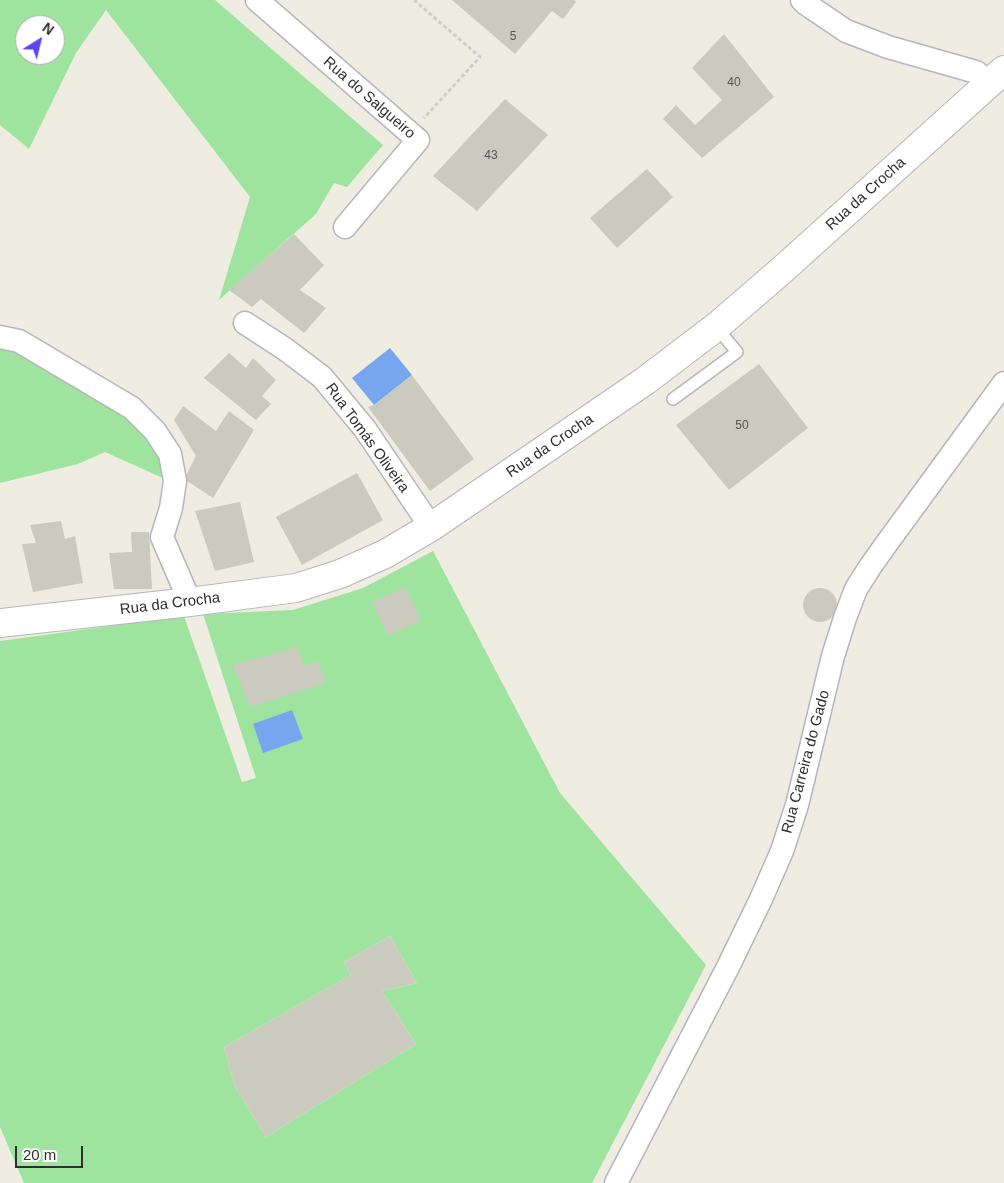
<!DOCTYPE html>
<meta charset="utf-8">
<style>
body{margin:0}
#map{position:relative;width:1004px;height:1183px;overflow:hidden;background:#efede1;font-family:Helvetica,sans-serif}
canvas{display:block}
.north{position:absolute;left:15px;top:15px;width:50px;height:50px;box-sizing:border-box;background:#fff;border:1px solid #ababab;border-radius:50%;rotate:36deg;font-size:14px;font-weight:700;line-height:20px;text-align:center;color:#2e2e2e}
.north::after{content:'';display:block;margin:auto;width:18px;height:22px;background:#5f43f9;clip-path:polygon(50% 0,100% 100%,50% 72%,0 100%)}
.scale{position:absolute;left:15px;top:1146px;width:68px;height:22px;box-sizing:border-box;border:2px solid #2e2e2e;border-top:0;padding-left:6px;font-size:15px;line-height:18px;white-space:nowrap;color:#2e2e2e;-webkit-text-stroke:4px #fff;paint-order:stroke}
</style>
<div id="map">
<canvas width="1004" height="1183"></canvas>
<div class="north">N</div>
<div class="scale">20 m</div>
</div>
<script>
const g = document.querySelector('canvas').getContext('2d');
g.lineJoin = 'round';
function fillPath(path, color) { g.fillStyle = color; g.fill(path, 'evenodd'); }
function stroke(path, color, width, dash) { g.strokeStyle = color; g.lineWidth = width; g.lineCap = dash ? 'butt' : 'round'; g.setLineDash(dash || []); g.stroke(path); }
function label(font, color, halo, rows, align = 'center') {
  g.font = font + ' Helvetica,sans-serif'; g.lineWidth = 4.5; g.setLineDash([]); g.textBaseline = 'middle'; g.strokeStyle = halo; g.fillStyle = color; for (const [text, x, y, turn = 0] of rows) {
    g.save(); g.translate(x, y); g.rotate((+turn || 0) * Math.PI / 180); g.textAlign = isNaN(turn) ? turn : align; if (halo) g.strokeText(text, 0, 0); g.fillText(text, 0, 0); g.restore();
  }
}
const green = new Path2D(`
 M0,0H215L383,145L347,187L334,183L316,214L219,300L250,197L106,10L76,53L29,149L0,125ZM25,25H55V55H25Z
 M0,344L131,412L164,456L165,479L105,452L78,464L0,483Z
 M433,551L560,793L706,965L592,1183H24L0,1127V641L184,616L242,782L256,778L203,614L293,610L363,588ZM390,936L417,983L382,991L416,1044L266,1137L235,1087L224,1047L351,975L344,962Z`);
const water = new Path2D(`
 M390,348L412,375L374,405L352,378Z
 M292,710L303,739L263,753L253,724Z`);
const building = new Path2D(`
 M452,0H574L576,2L563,19L552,11L515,54Z
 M724,34L774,97L702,158L663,119L676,105L695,125L722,100L692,68Z
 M505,99L548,135L477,211L433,176Z
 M647,169L673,197L617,248L590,218Z
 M294,234L324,265L300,290L326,308L304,333L261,299L252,307L229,290Z
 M229,353L246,368L253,358L276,380L262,396L271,404L256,420L204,378Z
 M759,364L808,428L729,490L676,425Z
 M412,375L474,459L430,491L368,407L374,405Z
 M183,406L216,431L229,411L254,430L213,498L184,479L196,456L174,420Z
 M357,473L383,520L302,565L276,517Z
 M240,502L254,562L215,571L195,511Z
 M61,521L65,539L75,536L83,583L33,592L22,544L36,543L30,525Z
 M131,532H149L152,589H114L109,553L132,552Z
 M405,587L421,620L388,636L372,602Z
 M803 605a17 17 0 1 1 34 0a17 17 0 1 1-34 0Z
 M297,647L305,666L318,661L326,683L250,707L233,665Z
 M390,936L417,983L382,991L416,1044L266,1137L235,1087L224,1047L351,975L344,962Z`);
const path = new Path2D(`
 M414,0L480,57L424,118`);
const service = new Path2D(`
 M673,399L737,352L716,327`);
const minor = new Path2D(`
 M257,0L418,140L345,227
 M802,0L806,4L846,31L888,47L976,72L989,83
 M245,323L285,349L322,377L365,429L431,527
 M0,337L19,341L132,408L155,431L170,454L175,481L171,508L162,537L190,602
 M616,1183L728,967L761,899L782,851L797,805L833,656L845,618L856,589L870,567L887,543L1004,383`);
const tertiary = new Path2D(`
 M0,623L190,602L296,588L340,574L385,554L431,527L645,381L716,327L782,270L1004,70`);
const numberNames = [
 ["5",513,37],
 ["40",734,83],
 ["43",491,156],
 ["50",742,426]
];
const streetNames = [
 ["Rua do Salgueiro",369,98,41],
 ["Rua da Crocha",866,194,-42],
 ["Rua Tomás Oliveira",367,438,54],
 ["Rua da Crocha",550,446,-34],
 ["Rua da Crocha",170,604,-7],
 ["Rua Carreira do Gado",806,762,-75]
];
fillPath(green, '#9fe49e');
fillPath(water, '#76a6ee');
fillPath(building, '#cbcabf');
stroke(service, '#b6b4c1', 14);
stroke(minor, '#b6b4c1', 25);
stroke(tertiary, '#b6b4c1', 30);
stroke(path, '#cdcdcd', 3, [4, 2.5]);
stroke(service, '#fff', 11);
stroke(minor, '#fff', 22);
stroke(tertiary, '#fff', 28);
label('12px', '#555552', null, numberNames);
label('15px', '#2e2e2e', '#fff', streetNames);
</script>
